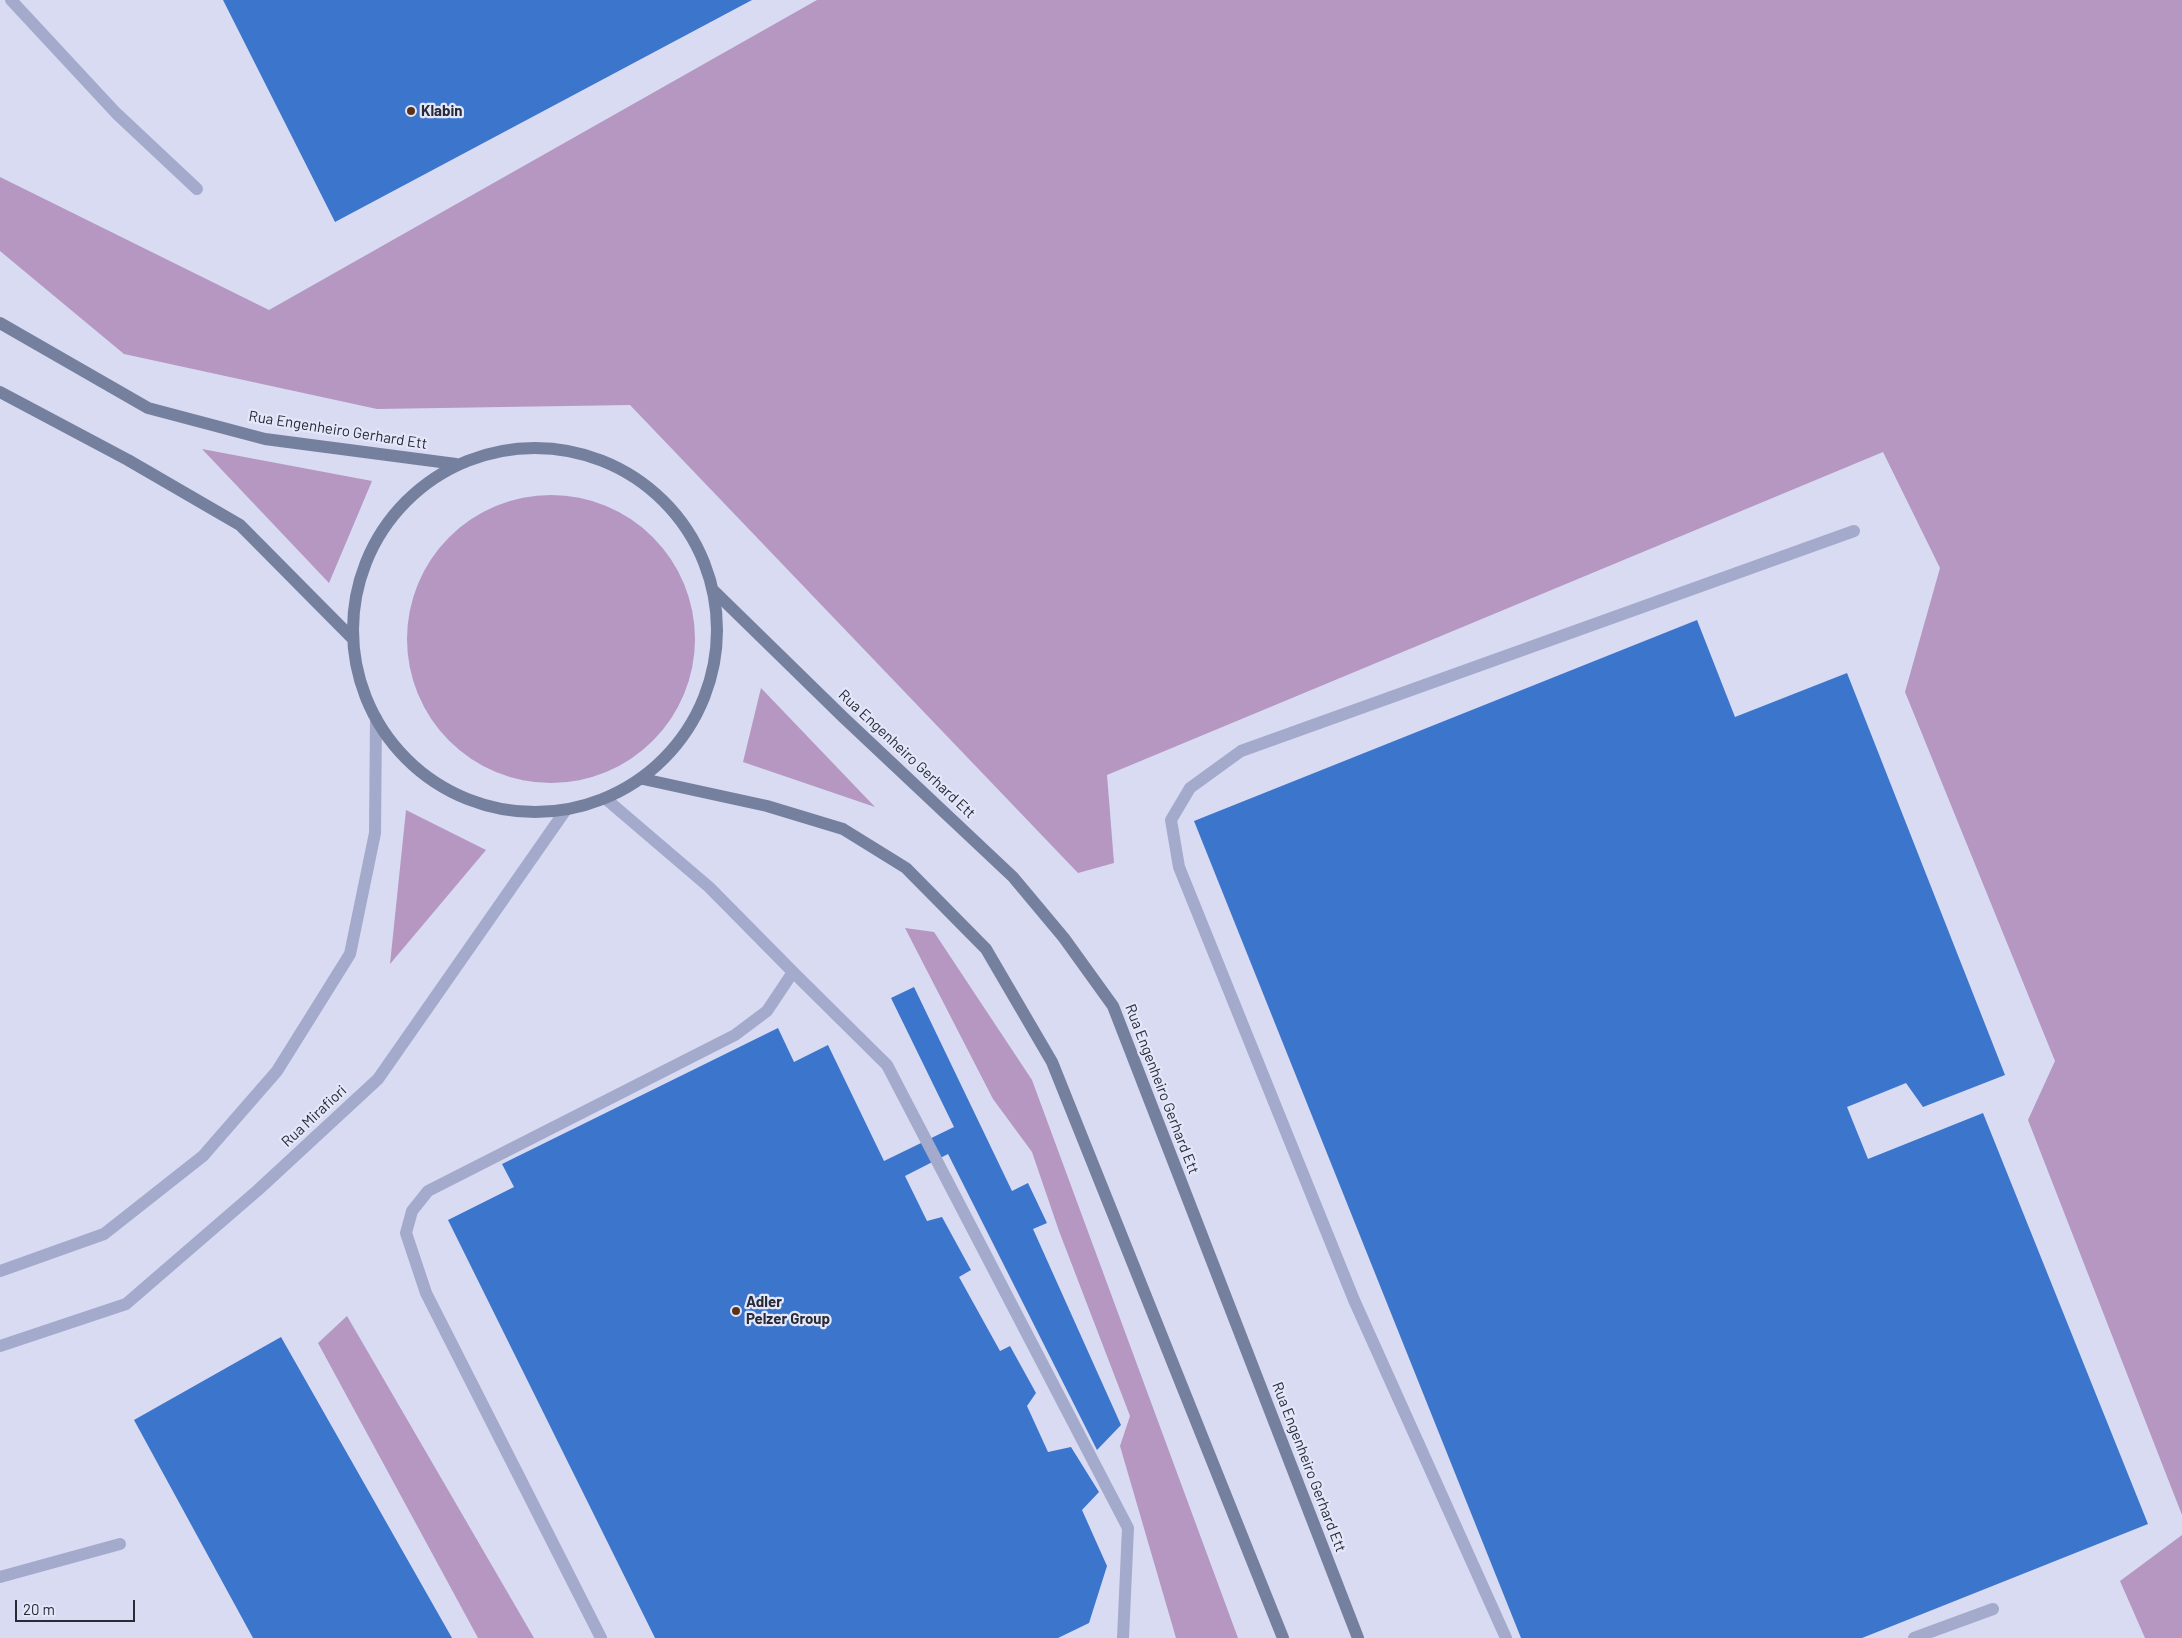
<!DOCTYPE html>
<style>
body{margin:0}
#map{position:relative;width:2182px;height:1638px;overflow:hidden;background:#d8dbf2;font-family:Barlow,sans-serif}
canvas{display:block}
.scale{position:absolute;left:15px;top:1600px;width:120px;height:22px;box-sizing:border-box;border:2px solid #262b35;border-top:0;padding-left:6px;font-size:15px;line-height:18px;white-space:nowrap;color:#262b35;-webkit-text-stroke:4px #e4e6fa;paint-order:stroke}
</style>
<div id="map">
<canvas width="2182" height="1638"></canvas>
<div class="scale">20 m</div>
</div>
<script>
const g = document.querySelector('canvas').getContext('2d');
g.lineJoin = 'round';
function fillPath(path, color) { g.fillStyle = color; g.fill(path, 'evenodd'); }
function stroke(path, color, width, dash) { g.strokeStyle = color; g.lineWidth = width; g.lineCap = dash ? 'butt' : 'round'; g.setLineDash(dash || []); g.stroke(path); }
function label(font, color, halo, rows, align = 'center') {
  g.font = font + ' Barlow,sans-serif'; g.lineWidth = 4.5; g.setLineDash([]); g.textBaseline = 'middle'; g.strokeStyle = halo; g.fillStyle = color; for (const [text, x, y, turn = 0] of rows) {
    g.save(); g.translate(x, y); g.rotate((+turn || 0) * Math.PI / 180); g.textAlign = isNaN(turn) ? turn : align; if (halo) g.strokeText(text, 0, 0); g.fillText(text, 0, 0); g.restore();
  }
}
const green = new Path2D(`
 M817,0H2182V1515L2028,1120L2055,1061L1905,692L1940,568L1883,452L1107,775L1114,863L1078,873L630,405L377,409L124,354L0,251V177L269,310Z
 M202,449L372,481L329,583Z
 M407 639a144 144 0 1 1 288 0a144 144 0 1 1-288 0Z
 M761,688L875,807L743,762Z
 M406,810L486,850L390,964Z
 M905,928L934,932L1032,1080L1238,1638H1176L1120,1446L1130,1416L1059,1231L1032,1152L993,1099Z
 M347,1316L534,1638H478L318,1343Z
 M2182,1535V1638H2145L2120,1581Z`);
const building = new Path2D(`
 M223,0H752L335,222Z
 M1697,620L1735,717L1847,673L2005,1075L1923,1107L1906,1083L1847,1107L1868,1159L1983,1113L2148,1524L1862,1638H1521L1194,821Z
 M914,987L1012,1191L1028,1183L1047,1223L1033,1229L1121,1425L1097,1450L948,1154L905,1176L927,1221L942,1217L971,1270L959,1277L1000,1351L1010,1346L1036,1393L1027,1406L1048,1452L1071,1447L1099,1492L1082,1510L1107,1566L1089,1623L1058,1638H655L448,1220L514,1187L502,1164L778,1028L794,1062L828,1045L884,1161L954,1127L891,998Z
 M281,1337L452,1638H253L134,1420Z`);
const service = new Path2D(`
 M11,0L116,113L197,189
 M793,972L887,1065L1128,1528L1123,1638
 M0,1577L120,1544
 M601,1638L426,1293L406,1233L412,1211L428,1191L735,1035L767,1011L793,972L709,887L606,799
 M1506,1638L1354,1300L1179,867L1171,820L1190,788L1241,751L1854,531
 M1914,1638L1993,1609`);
const minor = new Path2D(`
 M0,1271L104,1234L203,1156L277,1071L350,954L375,833L376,718
 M0,1346L126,1304L258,1190L378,1079L565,811`);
const secondary = new Path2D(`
 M0,323L148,408L265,439L456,464
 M0,392L128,460L240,525L353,639
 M353 630a182 182 0 1 1 364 0a182 182 0 1 1-364 0Z
 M714,591L843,717L1013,877L1064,938L1113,1006L1358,1638
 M643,779L767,806L843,829L906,868L986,949L1052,1062L1283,1638`);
const markers = [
 [411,111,5,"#593419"],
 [736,1311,5,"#593419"]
];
const poiNames = [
 ["Klabin",421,111],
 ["Adler",746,1302],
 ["Pelzer Group",746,1319]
];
const streetNames = [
 ["Rua Engenheiro Gerhard Ett",338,430,9],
 ["Rua Engenheiro Gerhard Ett",907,754,43],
 ["Rua Engenheiro Gerhard Ett",1162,1089,69],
 ["Rua Mirafiori",314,1116,-43],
 ["Rua Engenheiro Gerhard Ett",1309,1467,69]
];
fillPath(green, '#b597c2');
fillPath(building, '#3c75cc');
stroke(service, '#a3aacb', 12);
stroke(minor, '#a3aacb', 12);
stroke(secondary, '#75809e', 12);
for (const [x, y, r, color] of markers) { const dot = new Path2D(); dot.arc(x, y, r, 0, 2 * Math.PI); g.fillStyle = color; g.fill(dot); stroke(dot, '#e4e6fa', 2); }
label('bold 15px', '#262b35', '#e4e6fa', poiNames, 'left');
label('15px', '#262b35', '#e4e6fa', streetNames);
</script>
